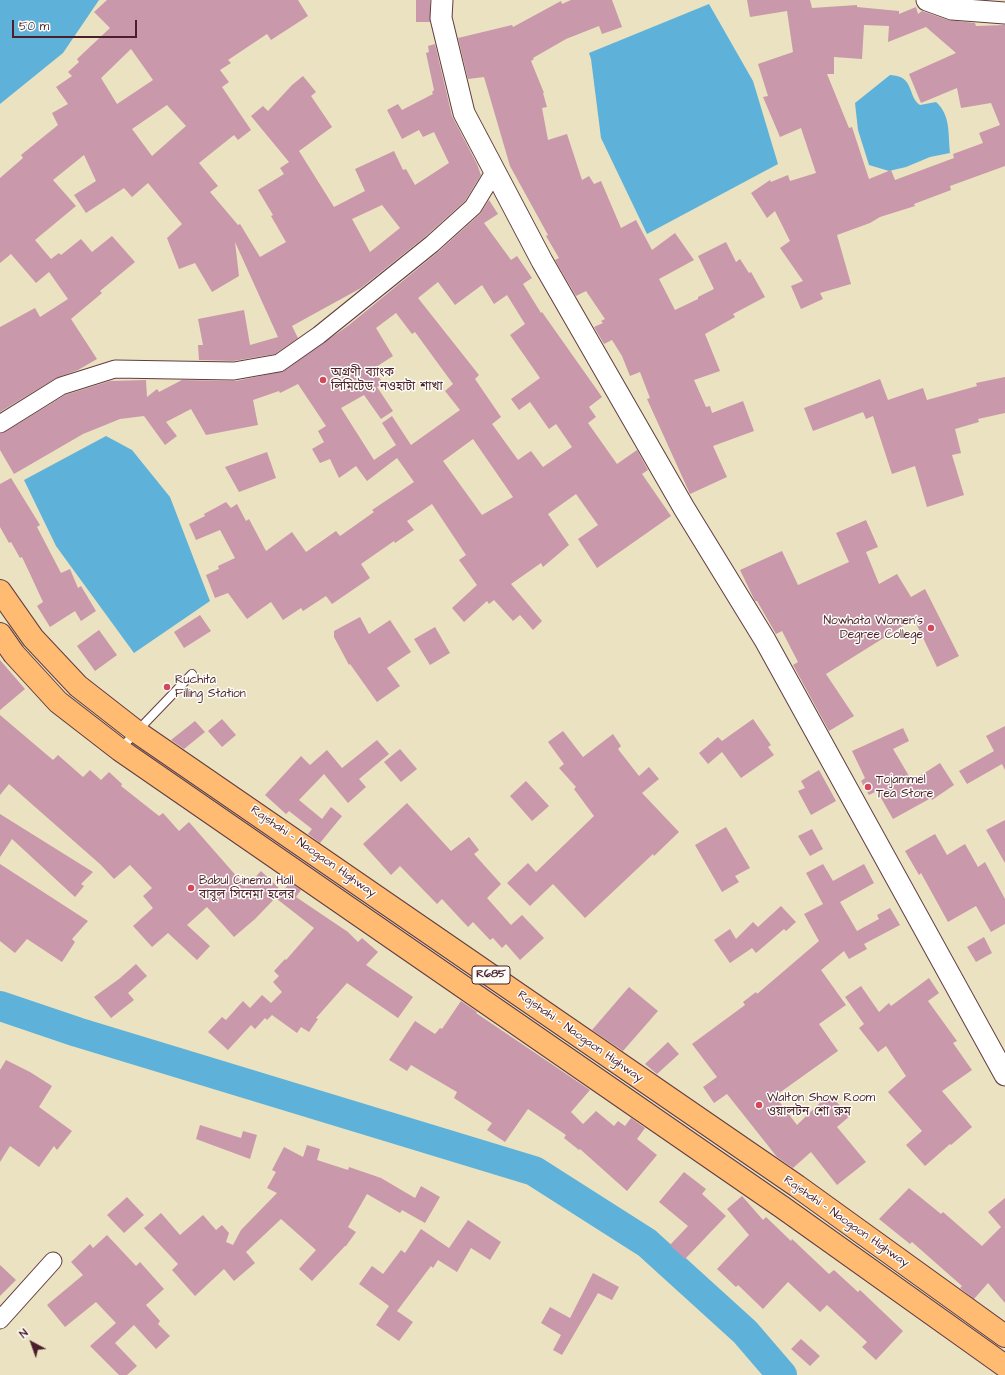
<!DOCTYPE html>
<meta charset="utf-8">
<style>
body{margin:0}
#map{position:relative;width:1005px;height:1375px;overflow:hidden;background:#eae2c0;font-family:"Architects Daughter",sans-serif}
canvas{display:block}
.north{position:absolute;left:12px;top:1323px;width:40px;height:40px;-webkit-text-stroke:3px #fdfcf7;paint-order:stroke;rotate:319deg;font-size:11px;font-weight:700;line-height:16px;text-align:center;color:#4a1f2b}
.north::after{content:'';display:block;margin:auto;width:14px;height:18px;background:#4a1f2b;clip-path:polygon(50% 0,100% 100%,50% 72%,0 100%)}
.scale{position:absolute;left:12px;top:20px;width:125px;height:18px;box-sizing:border-box;border:2px solid #4a1f2b;border-top:0;padding-left:5px;font-size:12px;line-height:14px;white-space:nowrap;color:#4a1f2b;-webkit-text-stroke:3px #fdfcf7;paint-order:stroke}
</style>
<div id="map">
<canvas width="1005" height="1375"></canvas>
<div class="north">N</div>
<div class="scale">50 m</div>
</div>
<script>
const g = document.querySelector('canvas').getContext('2d');
g.lineJoin = 'round';
function fillPath(path, color) { g.fillStyle = color; g.fill(path, 'evenodd'); }
function stroke(path, color, width, dash) { g.strokeStyle = color; g.lineWidth = width; g.lineCap = dash ? 'butt' : 'round'; g.setLineDash(dash || []); g.stroke(path); }
function label(font, color, halo, rows, align = 'center') {
  g.font = font + ' "Architects Daughter","Noto Sans Bengali",sans-serif'; g.lineWidth = 3; g.setLineDash([]); g.textBaseline = 'middle'; g.strokeStyle = halo; g.fillStyle = color; for (const [text, x, y, turn = 0] of rows) {
    g.save(); g.translate(x, y); g.rotate((+turn || 0) * Math.PI / 180); g.textAlign = isNaN(turn) ? turn : align; if (halo) g.strokeText(text, 0, 0); g.fillText(text, 0, 0); g.restore();
  }
}
const water = new Path2D(`
 M0,0H99L63,53L0,104Z
 M709,4L753,81L778,164L647,234L601,138L591,59L589,53Z
 M890,75C915,76 907,96 920,105L936,102C951,115 948,135 950,153L930,157L906,167L889,171L869,165L858,130L855,103Z
 M106,436L132,450L170,497L210,601L134,653L56,546L24,480Z`);
const river = new Path2D(`
 M0,1006L77,1032L534,1171L647,1243L745,1332L782,1375`);
const building = new Path2D(`
 M107,0H298L308,16L271,40L267,34L228,60L231,63L220,70L229,82L222,87L251,130L238,140L234,135L199,163L218,186L210,192L238,225L240,224L260,257L286,242L271,216L273,215L258,190L284,174L280,168L289,162L251,116L263,106L268,111L292,85L303,76L316,92L311,96L332,127L299,151L334,207L365,191L355,169L394,151L403,170L406,169L415,185L449,163L434,132L423,137L419,130L402,139L387,110L398,104L402,110L433,94L432,92L434,90L426,53L429,52L428,46L435,44L452,116L477,164L481,175L465,201L426,236L361,288L292,326L298,338L275,354L233,361L199,360L198,345H203L198,319L244,310L250,345L278,337L235,242L239,276L212,292L195,263L179,269L167,238L182,224L148,183L132,197L124,188L86,213L74,195L96,181L84,155L53,180L76,206L35,240L51,259L59,253L61,255L81,239L92,252L112,236L135,262L100,291L102,293L71,319L97,359L78,370L56,378L0,412V327L35,308L40,317L68,299L49,272L36,283L11,254L0,263V178L23,158L21,155L58,125L52,113L68,104L56,87L72,76L68,72L79,62L77,59L110,28L94,12ZM131,49L153,80L117,104L101,78ZM167,105L186,126L152,156L132,129ZM382,205L400,228L370,252L352,219Z
 M416,0H430V22H416Z
 M571,0H612L622,27L602,34L599,26L566,39L533,58L534,59L531,61L544,93H543L547,107L542,108L548,140L567,134L582,180L589,176L594,184L601,181L621,228L636,220L652,250L675,233L694,260L659,279L675,310L698,299V297L714,289L698,256L726,242L736,262L740,259L749,273L751,272L765,297L733,314L735,317L705,334L720,371L694,380L706,407L710,406L712,413L743,401L754,431L713,446L727,477L690,494L647,399L650,398L640,372L630,376L622,356L612,340L604,344L594,327L603,323L601,321L605,319L586,291L576,296L555,260L559,258L546,236L548,235L510,166L484,77L468,79L458,38L512,25L513,27L561,1L562,4Z
 M747,0H810L812,8L857,5V7L899,11V14L916,7L918,14L922,11L948,20L975,23L976,26L1005,25V166L950,186L951,190L914,204L915,206L880,217L870,223L837,235L851,284L820,293L823,299L801,309L791,286L803,281L780,248L790,241L775,211L767,218L751,193L770,180L771,182L788,175L790,181L816,173L801,128L780,137L763,97L768,96L758,64L793,52L787,11L750,17ZM864,25L889,26L888,42L926,27L956,53L909,74L921,103L957,88L961,108L991,103L1000,125L979,133L983,143L953,154L954,158L895,180L891,170L869,179L852,127L849,128L827,74H834V57L862,59Z
 M489,200L498,214L484,223L511,260L517,256L532,278L523,284L541,313L542,312L602,397L589,407L596,417L588,423L617,464L637,450L648,470L642,474L671,516L597,568L578,539L598,525L576,494L548,514L569,545L543,567L541,563L511,584L542,621L533,630L520,615L513,621L494,600L489,604L487,601L464,622L452,608L477,585L459,560L466,555L432,504L407,521L414,530L395,543L394,541L361,564L370,578L332,604L326,596L303,611L301,608L283,620L271,602L247,619L228,593L215,598L206,575L219,569L218,566L235,558L220,530L196,540L189,524L205,516L204,514L226,502L231,508L237,504L246,521L249,519L266,551L292,532L306,552L336,531L340,536L374,512L372,510L414,482L397,458L367,481L356,466L339,478L330,459L320,463L312,449L324,442L318,431L326,426L298,384L280,393L279,391L253,400L258,425L206,435L191,409L166,422L177,436L165,445L144,416L120,419L83,434L14,474L0,450V434L5,432L65,395L110,381L146,380L147,397L157,389L159,392L182,380L236,381L284,371L349,325L438,252L480,214ZM438,282L455,305L482,285L494,304L507,295L525,324L510,335L540,378L511,399L519,410L530,402L549,429L556,424L572,447L543,467L531,451L518,460L492,424L501,417L475,379L479,375L418,298ZM396,313L412,334L415,332L453,384L445,391L460,410L411,445L392,416L382,423L396,445L374,460L341,408L364,395L381,419L393,411L377,387L383,383L373,369L393,356L376,328ZM473,439L513,497L482,515L443,461Z
 M1005,377V413L978,419L979,422L955,429L961,453L952,455L964,495L927,507L915,466L892,474L873,416L866,419L863,412L813,431L804,408L880,379L888,400L923,388L927,400L977,386L976,383Z
 M267,452L276,478L239,492L225,467Z
 M11,478L40,525L37,527L61,573L70,569L78,588L81,586L96,611L81,621L75,611L50,627L37,606L43,602L31,576L22,557L20,558L11,542L9,543L0,527V484Z
 M866,520L878,547L866,552L879,584L897,574L911,597L925,589L959,656L937,667L914,619L826,674L854,716L829,731L793,665L798,662L782,631L776,634L757,601H755L740,570L782,551L798,585L849,562L836,533Z
 M200,615L211,631L184,648L174,632Z
 M360,617L369,634L390,620L411,652L387,668L400,686L377,702L350,664L349,665L334,637V631Z
 M435,627L450,653L430,665L414,639Z
 M99,630L117,655L95,671L77,646Z
 M0,660L25,689L0,710Z
 M0,715L53,760L58,755L83,777L90,770L101,780L109,772L122,784L121,786L159,816L163,813L179,831L189,822L246,887L261,871L282,891L255,919L234,937L207,907L187,925L210,946L197,960L168,933L152,947L133,926L153,908L143,896L152,888L130,865L114,879L101,865L9,784L0,795Z
 M222,719L236,735L222,747L208,731Z
 M753,719L771,745L768,747L774,755L741,778L722,752L708,764L699,753L718,737L722,741Z
 M195,721L205,732L184,749L171,740Z
 M1005,726V770L1002,764L967,784L959,771L994,751L986,736Z
 M903,728L909,741L893,749L912,781L940,763L954,785L932,800L931,798L893,819L877,791L869,795L861,781L865,778L852,751Z
 M563,731L583,757L613,734L621,746L618,749L639,776L649,767L659,779L642,793L679,832L654,856L653,854L585,918L553,884L530,906L507,883L528,863L536,872L594,816L574,789L576,787L559,768L564,764L548,742Z
 M377,740L389,754L359,779L366,787L348,803L324,774L299,800L322,819L331,807L342,816L320,843L308,834L312,829L289,811L286,814L265,795L301,756L310,765L327,750L342,768Z
 M400,749L417,769L401,782L384,762Z
 M819,770L836,801L811,815L798,791L805,788L801,781Z
 M526,781L549,806L532,821L510,796Z
 M407,803L451,851L469,837L479,850L474,854L501,884L487,898L511,925L522,915L544,938L520,960L506,944L502,948L493,938L490,940L473,922L468,927L442,899L437,904L400,866L391,875L363,844Z
 M0,814L93,872L81,884L84,886L75,897L12,839L0,857Z
 M1005,820V863L986,830Z
 M726,827L750,868L735,876L739,882L722,892L695,845Z
 M812,829L823,849L810,856L798,836Z
 M935,834L947,855L965,844L978,867L985,862L1005,899V924L991,932L976,906L948,922L921,873L919,875L905,851Z
 M0,864L88,921L72,939L75,942L62,962L27,939L15,953L0,941Z
 M823,864L833,881L864,864L874,883L840,902L857,931L879,919L877,915L890,908L900,925L864,944L867,949L849,959L844,951L821,970L846,1005L819,1024L838,1051L775,1096L797,1125L829,1094L850,1116L837,1127L866,1162L837,1185L811,1152L793,1168L777,1157L727,1094L714,1103L703,1087L717,1077L692,1044L745,1005L743,1002L756,992L757,994L819,941L804,914L823,904L806,873Z
 M290,882L301,890L296,897L348,932L358,942L362,938L378,952L366,965L413,997L398,1018L347,983L316,1018L318,1019L309,1032L301,1027L297,1033L272,1015L267,1020L265,1018L255,1029L251,1025L228,1050L208,1032L222,1017L226,1020L243,1001L250,1008L262,995L271,1003L282,992L273,982L279,976L274,971L285,959L286,960L314,928L277,899Z
 M781,906L796,922L786,931L784,929L756,953L752,948L730,963L714,940L730,929L736,939L753,922L758,927Z
 M984,937L992,953L976,962L967,947Z
 M136,964L147,976L128,993L134,1000L111,1018L94,997L119,979Z
 M929,978L939,993L928,1001L957,1041L953,1043L972,1070L942,1091L972,1127L951,1145L950,1144L925,1166L906,1145L922,1131L888,1092L906,1076L886,1046L878,1052L859,1028L864,1024L845,997L861,986L879,1012L889,1003L891,1006Z
 M629,987L658,1011L623,1051L592,1030Z
 M461,1001L477,1012L476,1013L590,1090L571,1112L583,1124L596,1111L614,1126L618,1121L625,1126L631,1118L645,1128L637,1139L657,1155L627,1191L580,1149L579,1150L564,1138L566,1135L528,1109L505,1142L487,1130L492,1123L454,1098L457,1092L411,1065L407,1071L389,1060L415,1021L435,1034L440,1028L442,1029Z
 M668,1042L679,1054L657,1074L645,1064Z
 M6,1060L30,1072L52,1086L39,1107L72,1131L57,1150L54,1146L39,1167L10,1146L0,1162V1070Z
 M200,1125L241,1138L243,1131L257,1135L250,1159L196,1139Z
 M307,1145L320,1149L317,1160L348,1170L349,1167L381,1178L415,1198L421,1186L440,1197L425,1223L402,1210L400,1213L367,1194L348,1227L356,1232L346,1246H345L312,1281L299,1269L316,1250L281,1219L246,1252L255,1263L234,1281L224,1269L195,1296L172,1270L178,1264L144,1228L161,1213L180,1235L203,1215L216,1230L222,1225L229,1233L226,1242L233,1245L241,1230L277,1193L267,1188L276,1172L272,1170L284,1147L303,1157Z
 M684,1172L706,1189L702,1194L726,1216L685,1259L670,1245L688,1226L659,1202Z
 M909,1188L941,1214L943,1212L982,1246L1001,1227L988,1212L1005,1198V1303L988,1283L974,1299L960,1288L962,1286L912,1242L910,1244L879,1219Z
 M742,1196L763,1220L766,1217L791,1241L792,1239L829,1274L834,1270L858,1292L860,1290L903,1331L876,1360L862,1347L867,1342L827,1305L820,1312L788,1282L763,1309L738,1285L736,1287L717,1269L749,1235L727,1209Z
 M127,1197L144,1215L124,1233L107,1215Z
 M468,1220L501,1242L490,1260L471,1248L457,1272L438,1260L433,1268L431,1266L397,1311L413,1322L399,1341L376,1325L389,1306L359,1284L372,1266L383,1274L401,1250L405,1253L421,1229L449,1248Z
 M107,1235L136,1266L140,1262L164,1289L146,1305L160,1321L158,1324L170,1336L156,1349L134,1325L115,1343L137,1366L127,1375H119L90,1346L116,1323L96,1302L65,1327L47,1305L83,1275L71,1262L90,1244L93,1248Z
 M0,1265L16,1280L0,1296Z
 M593,1273L619,1287L612,1300L598,1293L562,1355L553,1350L561,1335L541,1323L550,1307L570,1318Z
 M801,1339L820,1356L810,1366L791,1349Z`);
const service = new Path2D(`
 M120,749L192,674`);
const minor = new Path2D(`
 M0,424L61,386L115,369L234,371L279,363L319,335L432,244L473,207L495,171
 M0,1320L53,1261`);
const tertiary = new Path2D(`
 M442,0L441,18L464,113L542,261L684,508L765,640L1005,1075
 M927,0L952,9L1005,13`);
const primary = new Path2D(`
 M0,591L33,638L78,686L137,732L797,1186L1005,1336
 M0,634L14,654L58,702L120,750L782,1207L1005,1366`);
const markers = [
 [323,380,4,"#d1495b"],
 [931,628,4,"#d1495b"],
 [167,687,4,"#d1495b"],
 [868,787,4,"#d1495b"],
 [191,888,4,"#d1495b"],
 [759,1105,4,"#d1495b"]
];
const shields = [
 [491,975,38]
];
const shieldNames = [
 ["R685",491,975]
];
const poiNames = [
 ["অগ্রণী ব্যাংক",331,373],
 ["লিমিটেড, নওহাটা শাখা",331,387],
 ["Nowhata Women's",923,621,"right"],
 ["Degree College",923,635,"right"],
 ["Ruchita",175,680],
 ["Filling Station",175,694],
 ["Tojammel",876,780],
 ["Tea Store",876,794],
 ["Babul Cinema Hall",199,881],
 ["বাবুল সিনেমা হলের",199,895],
 ["Walton Show Room",767,1098],
 ["ওয়ালটন শো রুম",767,1112]
];
const streetNames = [
 ["Rajshahi - Naogaon Highway",313,852,35],
 ["Rajshahi - Naogaon Highway",580,1037,35],
 ["Rajshahi - Naogaon Highway",846,1222,35]
];
fillPath(water, '#5eb2da');
stroke(river, '#5eb2da', 30);
fillPath(building, '#ca98ab');
stroke(service, '#623c41', 10);
stroke(minor, '#623c41', 19);
stroke(tertiary, '#623c41', 23);
stroke(primary, '#623c41', 24);
stroke(service, '#fff', 8);
stroke(minor, '#fff', 17);
stroke(tertiary, '#fff', 21);
stroke(primary, '#ffbb71', 22);
for (const [x, y, r, color] of markers) { const dot = new Path2D(); dot.arc(x, y, r, 0, 2 * Math.PI); g.fillStyle = color; g.fill(dot); stroke(dot, '#fdfcf7', 1.5); }
for (const [x, y, w] of shields) { const box = new Path2D(); box.roundRect(x - w / 2, y - 9, w, 18, 3); g.fillStyle = '#fdfcf7'; g.fill(box); stroke(box, '#4a1f2b', 1); }
label('bold 11px', '#4a1f2b', null, shieldNames);
label('12px', '#4a1f2b', '#fdfcf7', poiNames, 'left');
label('12px', '#4a1f2b', '#fdfcf7', streetNames);
</script>
